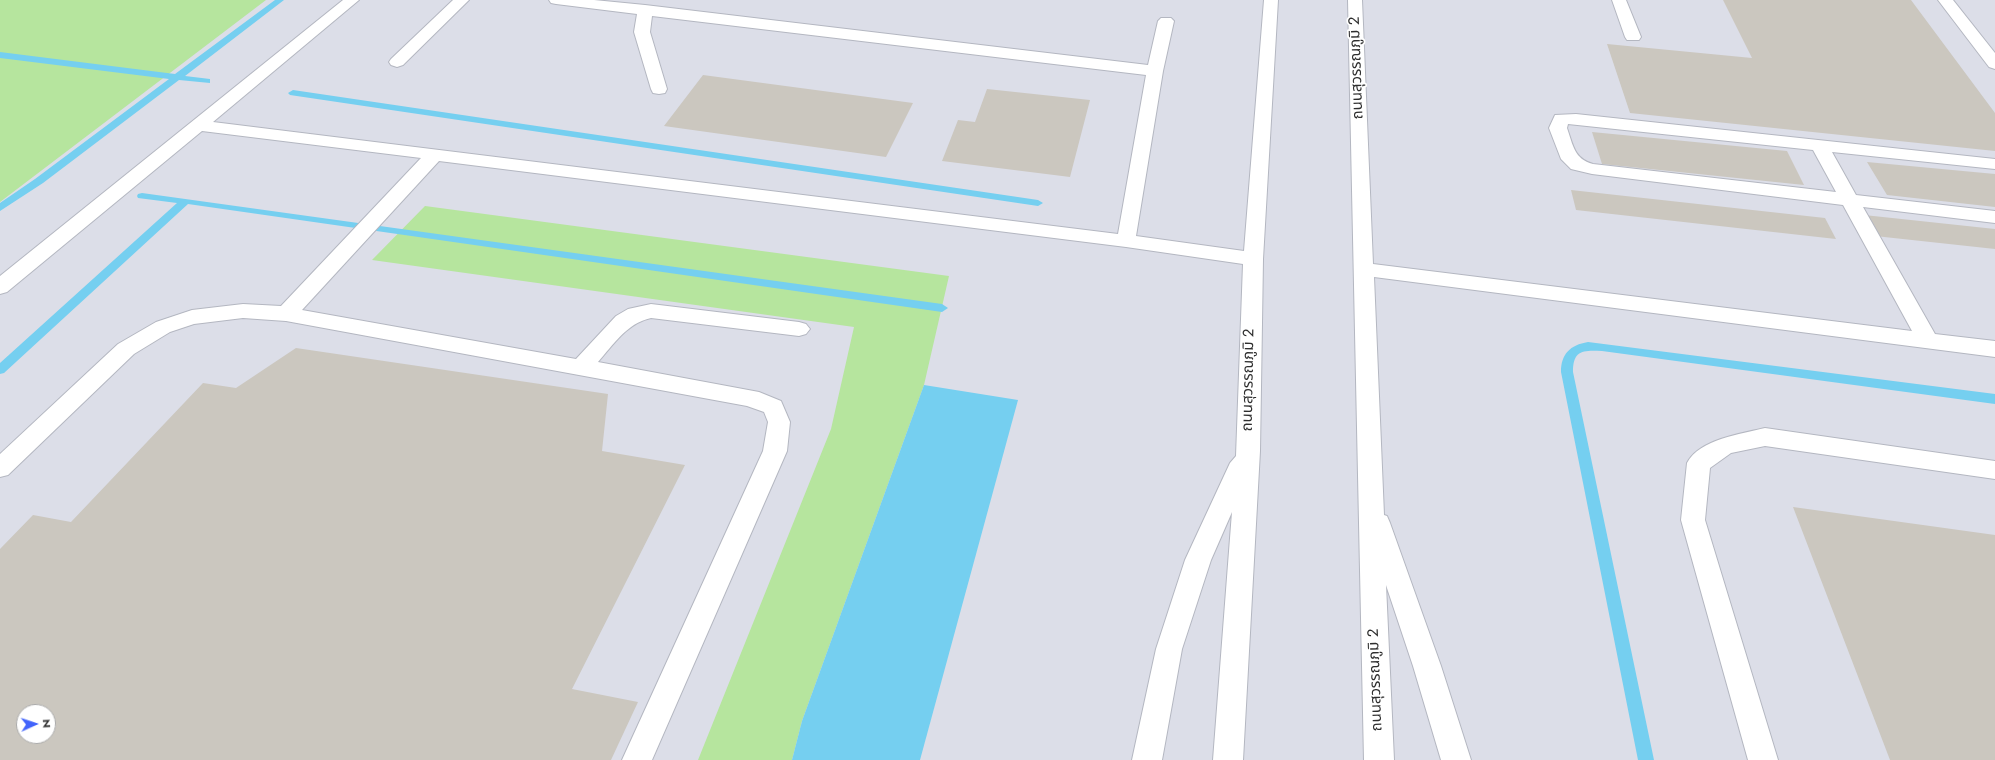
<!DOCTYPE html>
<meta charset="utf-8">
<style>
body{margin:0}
#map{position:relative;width:1995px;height:760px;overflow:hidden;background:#efe9e1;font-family:Jost,sans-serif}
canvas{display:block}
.north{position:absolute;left:16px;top:704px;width:40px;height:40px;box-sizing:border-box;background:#fff;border:1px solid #ababab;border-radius:50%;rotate:87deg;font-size:11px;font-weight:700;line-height:16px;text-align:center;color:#2e2e2e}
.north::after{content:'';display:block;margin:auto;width:14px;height:18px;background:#4264fb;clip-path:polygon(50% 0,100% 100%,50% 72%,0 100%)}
</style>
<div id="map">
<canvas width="1995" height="760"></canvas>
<div class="north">N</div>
</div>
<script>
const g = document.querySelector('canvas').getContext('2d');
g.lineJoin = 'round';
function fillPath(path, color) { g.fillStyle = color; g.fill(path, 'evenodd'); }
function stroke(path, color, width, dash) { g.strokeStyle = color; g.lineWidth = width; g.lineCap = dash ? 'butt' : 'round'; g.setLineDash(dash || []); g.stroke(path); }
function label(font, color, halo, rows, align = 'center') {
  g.font = font + ' Jost,"Noto Sans Thai",sans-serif'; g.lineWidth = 3.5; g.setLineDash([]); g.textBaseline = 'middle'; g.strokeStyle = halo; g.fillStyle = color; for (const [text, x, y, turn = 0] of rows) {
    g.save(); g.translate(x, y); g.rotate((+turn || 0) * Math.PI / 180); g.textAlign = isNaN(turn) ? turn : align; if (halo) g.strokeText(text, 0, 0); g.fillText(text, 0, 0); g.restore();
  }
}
const airport = new Path2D(`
 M0,0H1995V760H0ZM24,712H48V736H24Z`);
const green = new Path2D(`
 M0,0H266L0,202Z
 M425,206L949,276L924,385L802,721L792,760H698L831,429L854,327L372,260Z`);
const water = new Path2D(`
 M924,385L1018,400L920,760H792L802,721Z`);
const stream = new Path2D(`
 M275,0H284L185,76L210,79V83L179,80L43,183L0,211V203L35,179L169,79L0,58V52L175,74Z
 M293,90L1038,200L1043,203L1038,206L290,95L288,93Z
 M142,193L942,304L948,308L942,312L188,204L4,373L0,374V363L177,203L138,198L137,196L138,194Z
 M1588,342L1995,394V404L1602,351C1583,350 1573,350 1573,372L1654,760H1638L1561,372C1561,354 1570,345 1588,342Z`);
const building = new Path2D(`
 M1723,0H1911L1995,113V151L1630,113L1607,44L1752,58Z
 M703,75L913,103L886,157L664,126Z
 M987,89L1090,100L1070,177L942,161L958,120L975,122Z
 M1592,132L1787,151L1804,185L1602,164Z
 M1867,162L1995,174V207L1887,195Z
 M1571,190L1825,218L1836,239L1576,210Z
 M1864,215L1995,229V249L1875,236Z
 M296,348L608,394L602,451L685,465L572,689L638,702L611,760H0V549L33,515L71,522L203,383L236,388ZM24,712H48V736H24Z
 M1793,507L1995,535V760H1890Z`);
const minor = new Path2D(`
 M343,0H359L213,122L1118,234L1146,75L652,16L650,32L667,89L665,93L659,94L653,93L651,89L634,32L637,14L556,4L551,3L549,0H594L645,5L1148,65L1158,21L1161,18H1171L1174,21L1163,71L1136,236L1244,251L1264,0H1278L1263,259L1260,451L1243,760H1213L1232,512L1211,560L1182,649L1162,760H1132L1156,649L1185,560L1230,463L1236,456L1243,264L1126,247L439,161L302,310L576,359L616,316L628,309L651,304L799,322L806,324L810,329L806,334L799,336L651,318C627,323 613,345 598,362L759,392L781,401L790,422L787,451L652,760H622L763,451L768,422L764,412L747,406L286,321L243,318L194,324L170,332L134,354L8,475L0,477V454L118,344L156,322L192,310L243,304L281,306L421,158L202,131L7,292L0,294V276Z
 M453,0H469L403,65L397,67L391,65L389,62L391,59Z
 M1348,0H1362L1373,264L1912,331L1843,205L1592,174L1571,169L1561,159L1549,128L1555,115L1576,114L1995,159V169L1832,152L1856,195L1995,211V223L1863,207L1935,334L1995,341V357L1374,277L1384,515L1387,516L1390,523L1441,666L1471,760H1441L1413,666L1386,585L1394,760H1364ZM1568,124L1813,150L1836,192L1593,164C1574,159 1573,145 1567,128Z
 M1612,0H1626L1641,37L1639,40H1627L1625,37Z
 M1938,0H1953L1995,53V69L1989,67Z
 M1765,428L1995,461V479L1765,446L1731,453L1710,468L1705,520L1778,760H1748L1681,520L1687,463C1700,439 1741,434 1765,428Z`);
const streetNames = [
 ["ถนนสุวรรณภูมิ 2",1357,68,-92],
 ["ถนนสุวรรณภูมิ 2",1249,380,-89],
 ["ถนนสุวรรณภูมิ 2",1376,680,-92]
];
fillPath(airport, '#dcdee8');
fillPath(green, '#b6e59e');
fillPath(water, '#75cff0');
fillPath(stream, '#75cff0');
fillPath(building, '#cbc7bf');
stroke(minor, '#b4b7c1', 2);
fillPath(minor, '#fff');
label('15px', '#2e2e2e', '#fff', streetNames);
</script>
